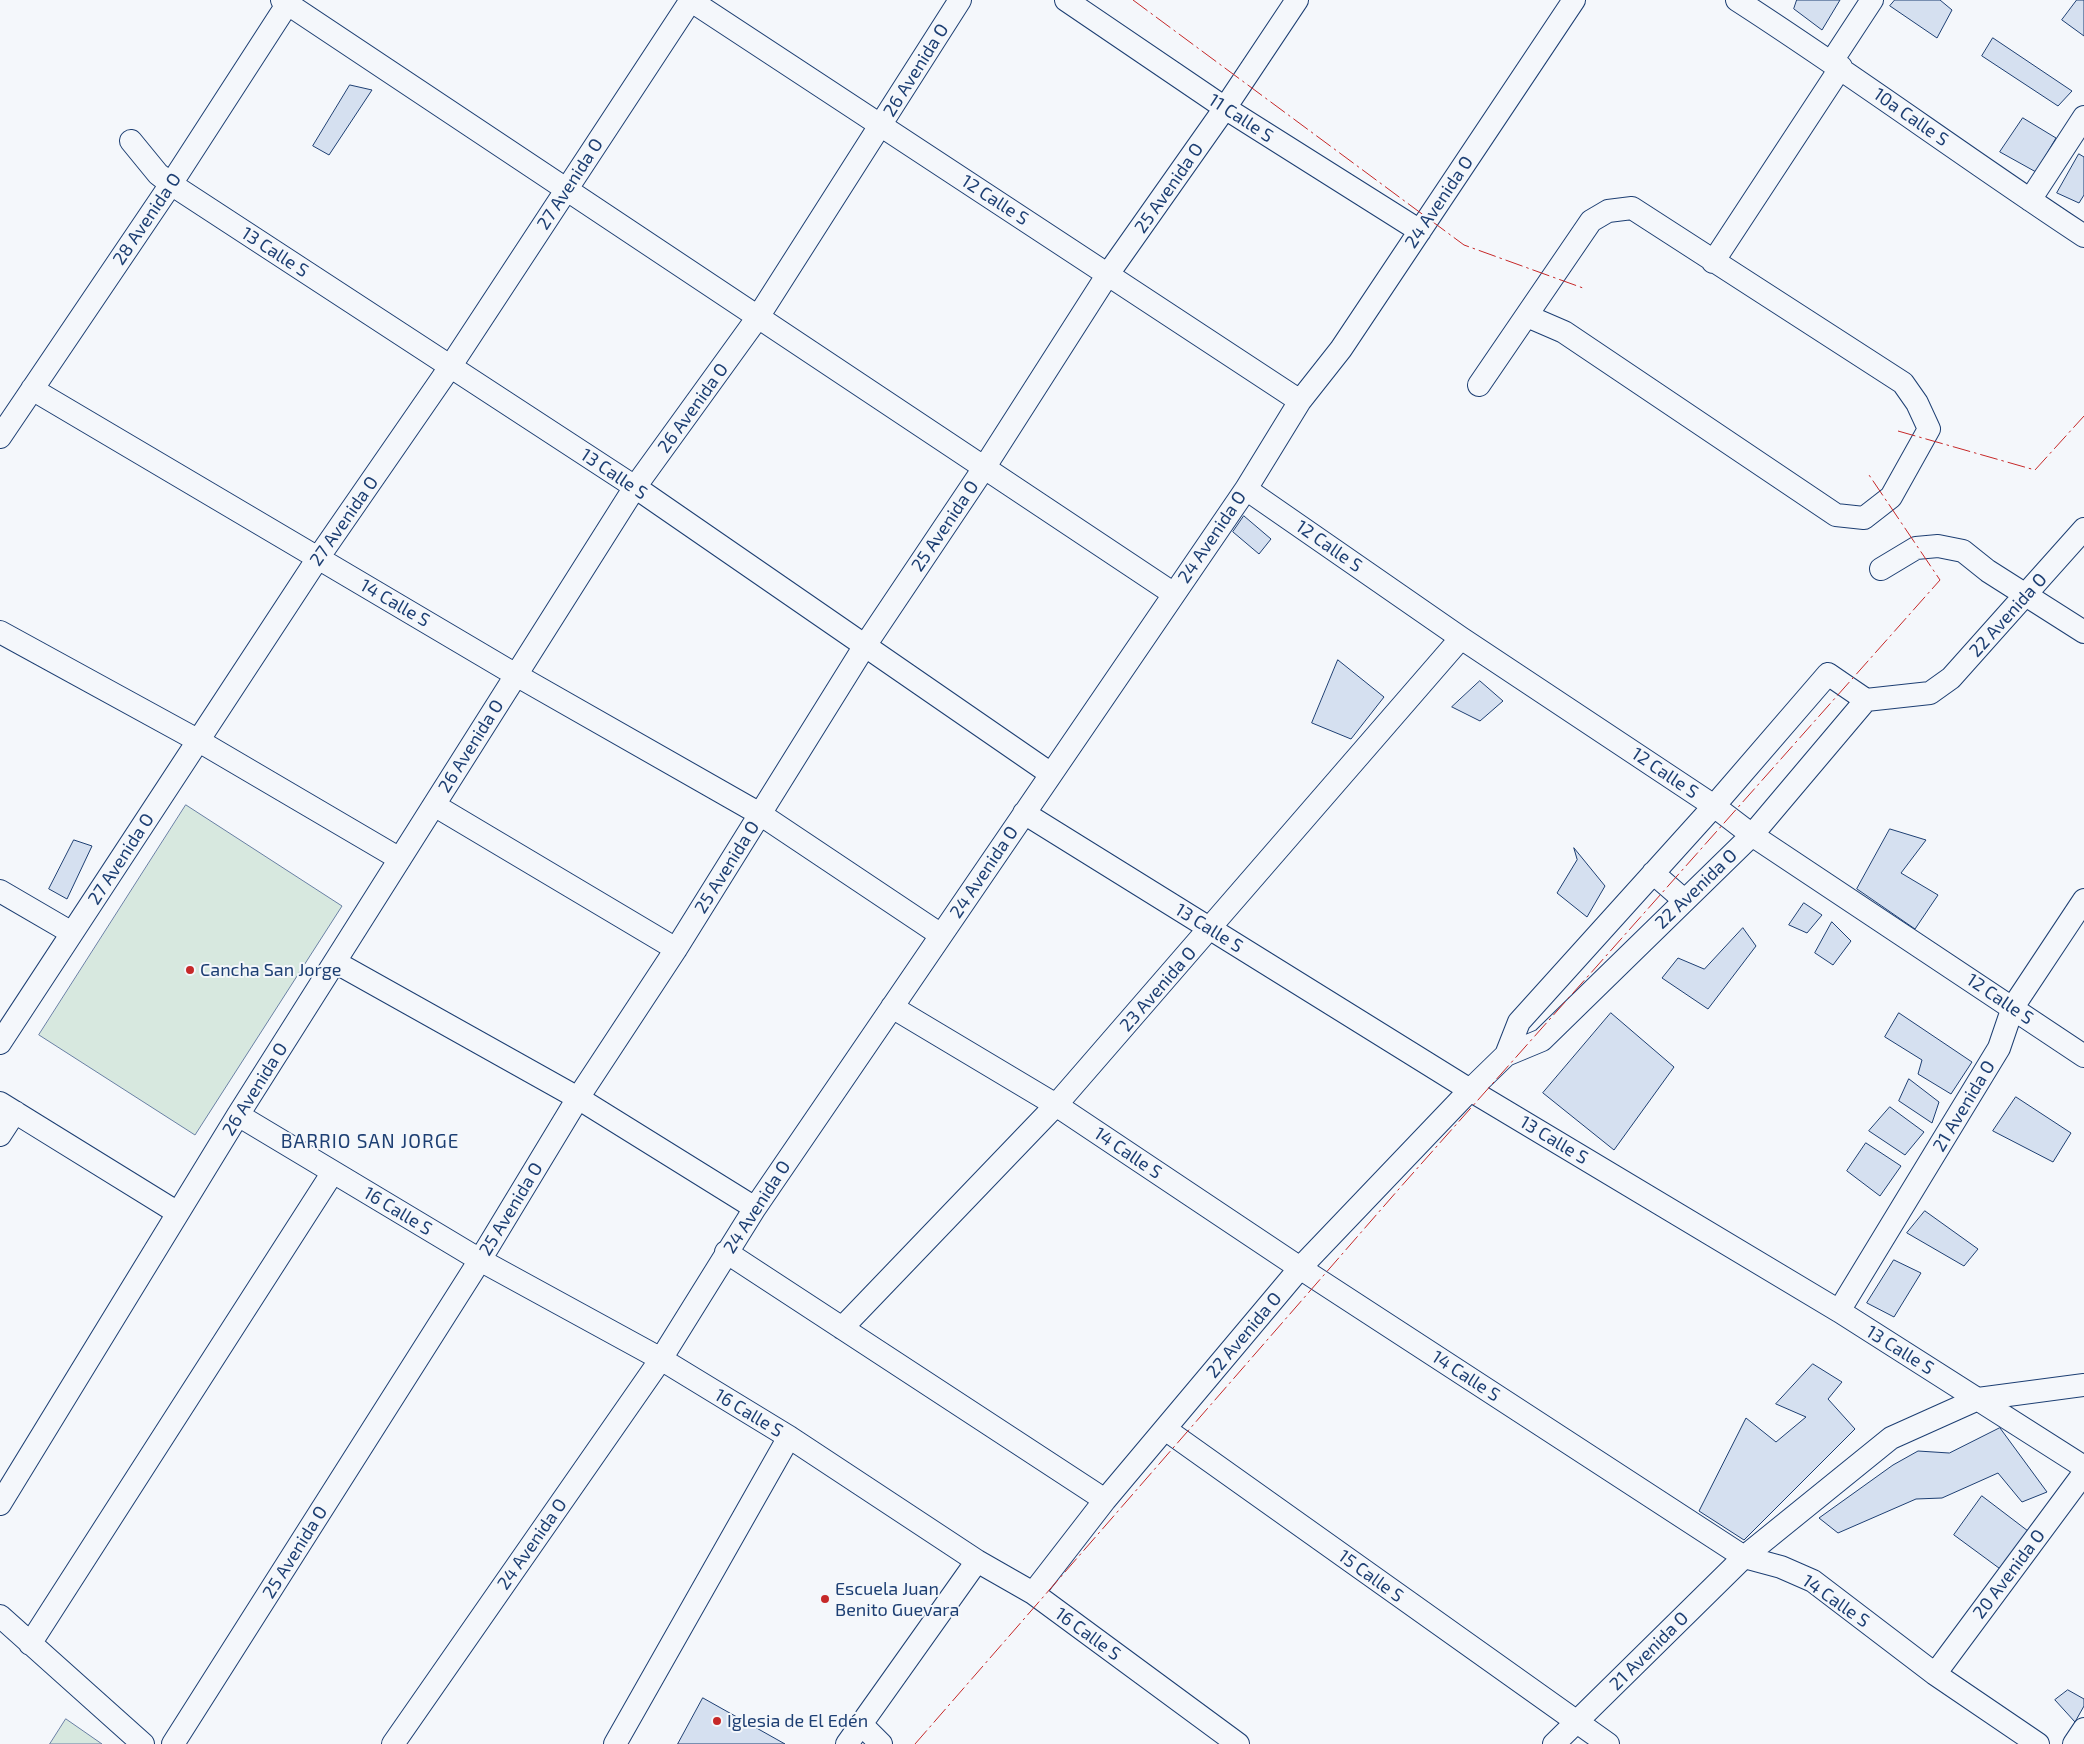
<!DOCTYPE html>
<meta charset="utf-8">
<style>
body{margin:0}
canvas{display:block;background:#f4f7fb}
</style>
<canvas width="2084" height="1744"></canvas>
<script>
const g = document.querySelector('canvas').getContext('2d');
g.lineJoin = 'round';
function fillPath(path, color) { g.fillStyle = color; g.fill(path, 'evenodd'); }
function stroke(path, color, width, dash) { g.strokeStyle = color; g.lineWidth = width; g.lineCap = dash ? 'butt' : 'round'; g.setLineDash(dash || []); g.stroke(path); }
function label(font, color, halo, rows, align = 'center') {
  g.font = font + ' "Exo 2",sans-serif'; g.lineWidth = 4; g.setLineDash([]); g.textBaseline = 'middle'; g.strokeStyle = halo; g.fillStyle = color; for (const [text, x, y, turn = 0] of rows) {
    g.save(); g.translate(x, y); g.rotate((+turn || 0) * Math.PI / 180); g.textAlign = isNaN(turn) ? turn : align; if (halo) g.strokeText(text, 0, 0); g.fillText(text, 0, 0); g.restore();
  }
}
const green = new Path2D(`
 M186,805L342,906L195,1135L39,1035Z
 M66,1719L102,1744H50Z`);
const building = new Path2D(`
 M1797,0H1840L1822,30L1794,9Z
 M1895,0H1940L1952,10L1937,38L1890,6Z
 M2077,0H2084V36L2062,20Z
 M1993,38L2072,91L2058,106L1982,56Z
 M350,85L372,90L329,155L313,146Z
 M2023,118L2056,138L2036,172L2000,152Z
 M2079,154L2084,157V195L2079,203L2057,193Z
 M1244,516L1271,539L1259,554L1233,532Z
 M1338,660L1384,697L1351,739L1312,723Z
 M1480,681L1503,701L1480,721L1452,707Z
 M1890,829L1926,840L1901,873L1938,895L1915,929L1857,889Z
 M74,840L92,846L67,899L49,889Z
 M1574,848L1605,886L1587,917L1557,893L1577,860Z
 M1804,903L1822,915L1807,933L1789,925Z
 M1832,922L1851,941L1833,965L1815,953Z
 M1743,928L1756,946L1708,1009L1662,978L1678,958L1704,969Z
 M1611,1013L1674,1067L1614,1150L1543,1093Z
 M1899,1013L1972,1062L1951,1094L1918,1074L1922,1060L1885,1037Z
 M1909,1079L1939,1102L1932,1123L1899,1101Z
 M2016,1097L2071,1133L2053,1162L1993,1131Z
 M1890,1107L1924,1132L1905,1155L1869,1131Z
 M1866,1143L1901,1166L1880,1196L1847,1171Z
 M1925,1211L1978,1249L1964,1266L1907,1233Z
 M1894,1260L1921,1273L1894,1317L1867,1303Z
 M1813,1364L1842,1382L1828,1399L1855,1429L1744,1540L1699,1511L1746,1418L1776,1442L1806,1417L1776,1404Z
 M2000,1428L2047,1492L2022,1502L1998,1473L1942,1498L1916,1499L1838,1533L1819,1518L1893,1465L1918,1451L1949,1453Z
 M1982,1496L2028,1531L2003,1571L1954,1535Z
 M2068,1690L2084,1699V1706L2075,1722L2055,1700Z
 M703,1698L785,1744H678Z`);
const minor = new Path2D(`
 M282,0L1174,594
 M690,0L1300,401
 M1066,0L1225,108L1420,231
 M1737,0C1855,76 1967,159 2084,236
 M1832,61L1872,0
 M131,141L158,174L171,184L635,487L1051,774
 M2030,200L2084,117
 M1713,262L1841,67
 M1479,385L1591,221L1608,211L1632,208L1903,383L1917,403L1929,429L1891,497L1864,518L1836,515L1564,332L1527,316
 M32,389L516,675L760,814L941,935
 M0,437L171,184L290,0
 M1246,489L1461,638L1714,806L1752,835L2084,1056
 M1881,569L1916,548L1938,546L1963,551L1988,571L2084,632
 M0,632L199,741L400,859
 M434,805L676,949
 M1024,813L1470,1090L1839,1311L2084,1467
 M1653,873L1684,900
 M0,891L72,933
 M335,962L578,1098L755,1208
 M892,1007L1056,1105L1300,1268L1744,1557L1781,1567L1813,1581L1935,1674L2038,1744
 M0,1043L318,558L450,367L691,0
 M1506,1055L1542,1040L1752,835L1866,700
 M0,1103L178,1213
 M238,1115L480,1260L661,1359L789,1437L977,1561L1033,1593L1238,1744
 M0,1135L15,1112
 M726,1252L1105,1500
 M1839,1311L1999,1048L2013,1007L2084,900
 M842,1328L1056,1105L1461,638
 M1165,1429L1608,1744
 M0,1504L238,1115L635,487L758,317L960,0
 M1033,1593L1105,1500L1300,1268L1470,1090L1506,1055L1519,1022L1714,806L1828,674L1866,700L1930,693L1951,678L2084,529
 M0,1616L143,1744
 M30,1644L333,1172
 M1935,1674L2084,1473
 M861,1724L881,1744
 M173,1744L480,1260L578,1098L676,949L864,647L984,468L1108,274L1225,108L1297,0
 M393,1744L661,1359L755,1208L1246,489L1300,401L1341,349L1574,0
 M615,1744L789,1437
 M847,1744L977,1561
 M1554,1744L1744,1557L1891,1438L1978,1399L2084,1385
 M2074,1744L2084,1729`);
const power = new Path2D(`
 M1133,0L1464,245L1583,288
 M1898,431L2035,470L2084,416
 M915,1744L1398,1190L1940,580L1867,472`);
const markers = [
 [190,970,5,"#c62828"],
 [825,1599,5,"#c62828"],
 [717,1721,5,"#c62828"]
];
const streetNames = [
 ["26 Avenida O",916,70,-58],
 ["10a Calle S",1911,117,35],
 ["11 Calle S",1241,118,33],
 ["27 Avenida O",570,184,-57],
 ["25 Avenida O",1169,188,-55],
 ["12 Calle S",995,200,33],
 ["24 Avenida O",1439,202,-56],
 ["28 Avenida O",147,219,-56],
 ["13 Calle S",275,252,33],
 ["26 Avenida O",693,408,-54],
 ["13 Calle S",614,474,34],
 ["27 Avenida O",344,521,-55],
 ["25 Avenida O",945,526,-56],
 ["24 Avenida O",1212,537,-56],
 ["12 Calle S",1329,546,35],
 ["14 Calle S",395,603,30],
 ["22 Avenida O",2008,615,-48],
 ["26 Avenida O",471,746,-58],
 ["12 Calle S",1665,773,34],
 ["27 Avenida O",121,859,-57],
 ["25 Avenida O",727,867,-58],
 ["24 Avenida O",984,872,-56],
 ["22 Avenida O",1696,889,-44],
 ["13 Calle S",1209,928,32],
 ["23 Avenida O",1158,989,-49],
 ["12 Calle S",2000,999,34],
 ["26 Avenida O",255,1089,-58],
 ["21 Avenida O",1964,1106,-59],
 ["13 Calle S",1554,1140,31],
 ["14 Calle S",1128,1153,34],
 ["24 Avenida O",757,1207,-57],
 ["25 Avenida O",511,1209,-59],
 ["16 Calle S",398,1211,31],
 ["22 Avenida O",1244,1335,-50],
 ["13 Calle S",1900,1350,32],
 ["14 Calle S",1466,1376,33],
 ["16 Calle S",749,1413,31],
 ["24 Avenida O",532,1544,-55],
 ["25 Avenida O",295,1552,-58],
 ["20 Avenida O",2009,1574,-53],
 ["15 Calle S",1371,1576,36],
 ["14 Calle S",1836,1601,35],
 ["16 Calle S",1088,1634,36],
 ["21 Avenida O",1649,1651,-45]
];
const poiNames = [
 ["Cancha San Jorge",200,970],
 ["Escuela Juan",835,1589],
 ["Benito Guevara",835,1610],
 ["Iglesia de El Edén",727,1721]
];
const neighbourhoodNames = [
 ["BARRIO SAN JORGE",370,1142]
];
fillPath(green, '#d7e8df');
stroke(green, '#687fa3', 1);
fillPath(building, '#d5e0f0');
stroke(building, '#1d3f73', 1);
stroke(minor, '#1d3f73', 24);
stroke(minor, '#f4f7fb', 22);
stroke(power, '#c62828', 1, [18, 4, 2.5, 4]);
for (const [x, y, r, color] of markers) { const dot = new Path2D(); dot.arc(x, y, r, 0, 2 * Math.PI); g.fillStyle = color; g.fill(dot); stroke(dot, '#f4f7fb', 2); }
label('18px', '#1d3f73', '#f4f7fb', streetNames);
label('18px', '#1d3f73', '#f4f7fb', poiNames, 'left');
g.letterSpacing = '1px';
label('19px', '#1d3f73', '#f4f7fb', neighbourhoodNames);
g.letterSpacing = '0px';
</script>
